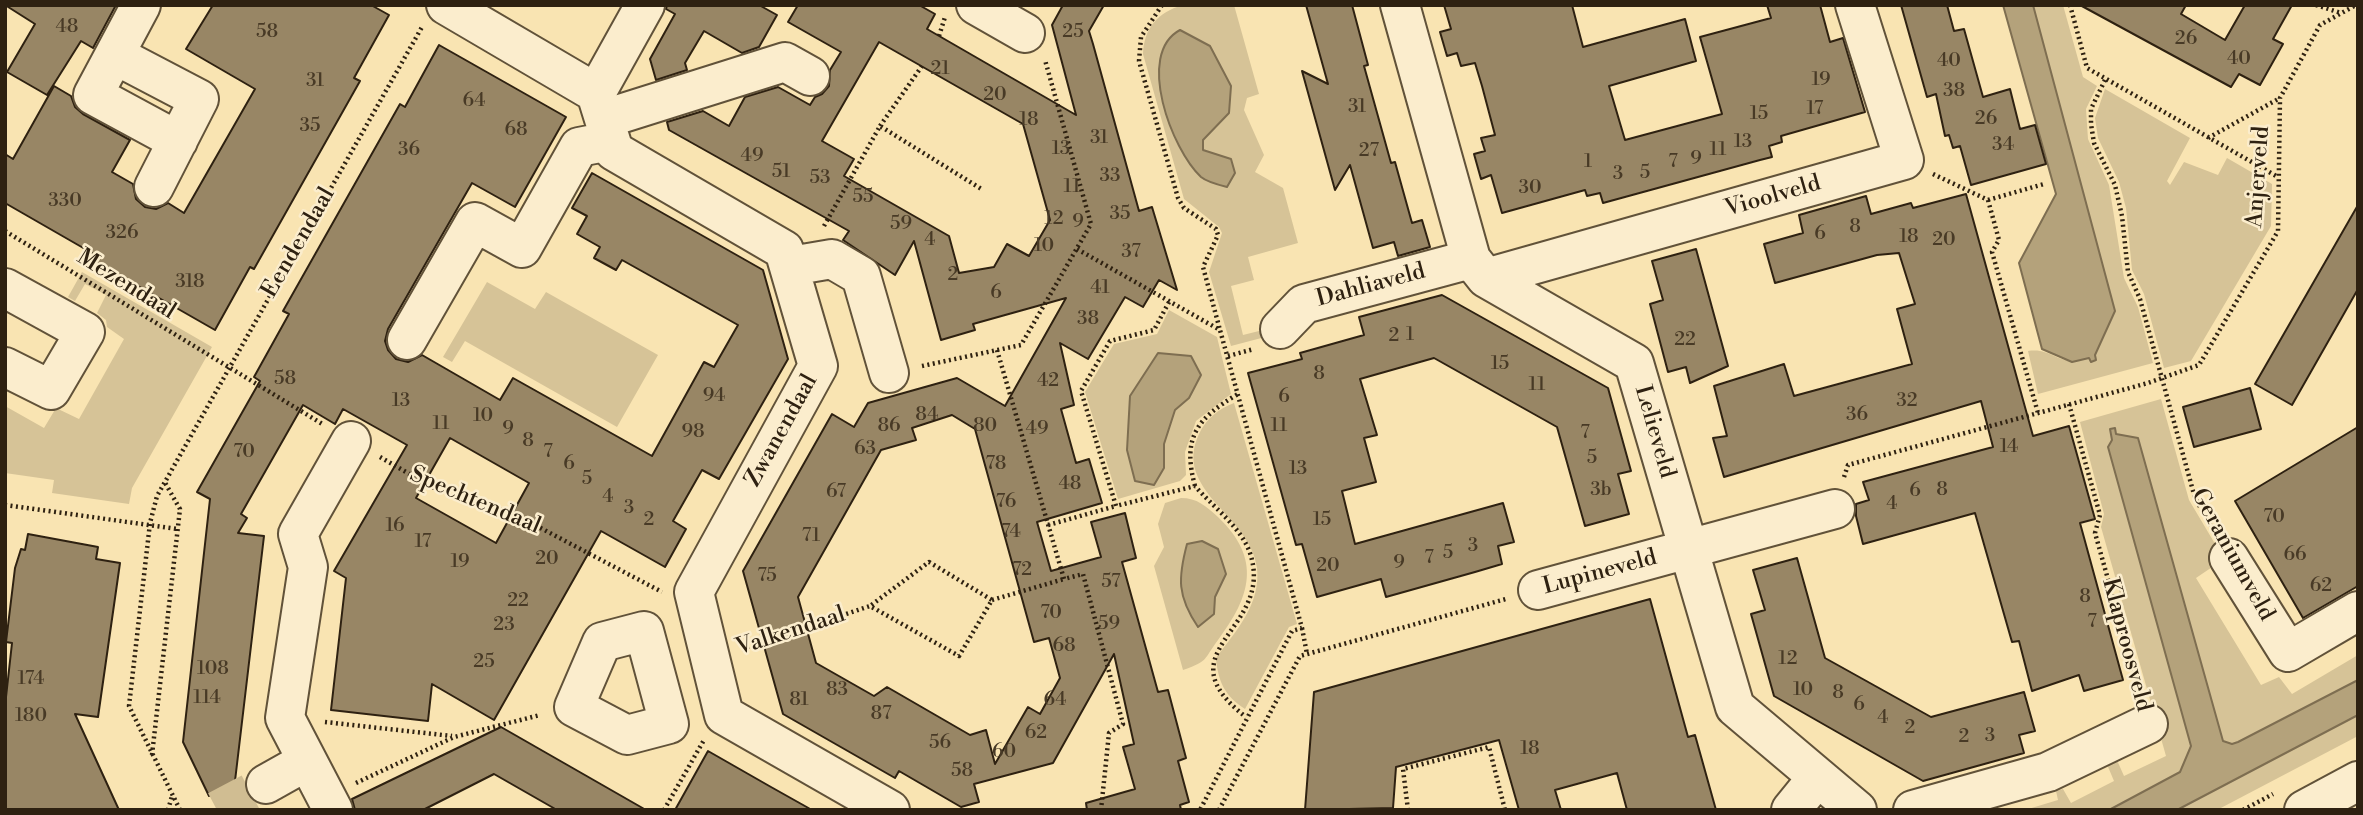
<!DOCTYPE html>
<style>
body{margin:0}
#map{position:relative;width:2363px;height:815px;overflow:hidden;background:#f9e4b2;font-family:"Libre Bodoni",serif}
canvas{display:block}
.frame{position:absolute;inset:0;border:7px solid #2e2111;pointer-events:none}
</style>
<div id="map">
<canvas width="2363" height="815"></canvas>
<div class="frame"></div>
</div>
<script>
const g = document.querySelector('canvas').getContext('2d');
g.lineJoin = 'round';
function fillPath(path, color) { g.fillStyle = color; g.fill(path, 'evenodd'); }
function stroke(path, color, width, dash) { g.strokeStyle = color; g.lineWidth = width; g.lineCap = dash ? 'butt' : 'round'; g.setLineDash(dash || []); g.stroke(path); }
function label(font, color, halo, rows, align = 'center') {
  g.font = font + ' "Libre Bodoni",serif'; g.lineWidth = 5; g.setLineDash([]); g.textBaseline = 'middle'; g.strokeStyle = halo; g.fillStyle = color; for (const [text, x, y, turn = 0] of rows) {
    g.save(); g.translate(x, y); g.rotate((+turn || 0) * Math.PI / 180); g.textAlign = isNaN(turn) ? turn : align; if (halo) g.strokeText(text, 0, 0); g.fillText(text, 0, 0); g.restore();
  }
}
const green = new Path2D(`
 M1183,5H1234L1259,94L1247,98L1244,110L1264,155L1255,172L1283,188L1298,243L1248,257L1254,280L1231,286L1243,335L1267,329L1269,336L1231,346L1209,272L1222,233L1219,227L1184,199L1143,54C1144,28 1158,12 1183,5Z
 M2033,5H2063L2083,77L2097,86L2086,109L2088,139L2109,185L2124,278L2138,307L2153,363L2038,394L2028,351C2049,348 2056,361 2073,361C2082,361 2087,357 2096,360L2095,356L2115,311Z
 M2105,89L2190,138L2167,181L2170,185L2184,162L2218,175L2227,158L2272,184L2271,226L2191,361L2164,368L2144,294L2132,270L2126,208L2119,182L2098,138L2095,118Z
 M82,272L212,347L132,488L129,504L52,493L54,480L5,473V406L44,428L56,408L79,419L124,339L107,327L106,320L97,313L106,295L85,284L75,301L68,297Z
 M487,282L535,309L546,292L658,355L617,427L465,341L452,362L443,357Z
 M1169,310L1217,337L1231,394L1196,421L1185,452L1186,475L1180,481L1118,499L1085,392L1114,344L1157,334Z
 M2161,399L2189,500L2224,559L2196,578L2261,685L2279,677L2292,694L2358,655V680L2238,742L2232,744L2223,741L2116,434L2111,429L2112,440L2108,447L2191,746L2180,772L2109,810H2025L2058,800L2056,791L2063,789L2071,803L2114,781L2106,762L2116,758L2124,776L2166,756L2101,527L2104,514L2080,422Z
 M1234,403L1297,624L1289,627L1245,709C1225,696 1218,682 1216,658C1236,631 1261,604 1257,568C1251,516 1172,491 1199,434C1206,419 1218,409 1234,403Z
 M1181,498C1197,498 1206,506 1218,517C1262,559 1251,596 1218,640C1203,660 1209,661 1183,670L1154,566L1164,547L1158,524L1165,503Z
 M2358,715V736L2217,810H2177Z`);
const water = new Path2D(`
 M2003,5H2033L2115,311L2095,355L2096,360L2091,362L2089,358L2072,362L2042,349L2019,263L2056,194Z
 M1180,30L1210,46L1231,86L1229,113L1203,140V150L1231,159L1235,173L1227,187C1219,185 1207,182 1201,177C1172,150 1135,54 1180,30Z
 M1158,353L1191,356L1201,375L1189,398L1175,410L1164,444V468L1154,485L1135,481L1127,450L1130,396Z
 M2115,428L2116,434L2138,438L2223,741L2232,744L2238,742L2358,680V715L2177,810H2109L2180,772L2191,746L2108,447L2112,440L2110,429Z
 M1202,541L1218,549L1226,574L1215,597L1214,614L1198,627C1177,596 1178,578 1187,544Z`);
const building = new Path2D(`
 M5,5H116L93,48L81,41L47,95L7,72L35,24Z
 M213,5H371L389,15L354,78L360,81L254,269L250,267L215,330L89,258L92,253L5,203V154L13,159L54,86L71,96L75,107L83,114L130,140L112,172L133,184L136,199L145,207L156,209L168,203L184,213L255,89L186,49Z
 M667,5H759L777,15L759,47L742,53L704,31L685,63L687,70L656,80L650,59L675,14L666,9Z
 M798,5H919L935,14L927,29L1076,115L1052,25L1063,5H1104L1089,31L1093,44L1139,211L1152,207L1177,290L1159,280L1143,307L1125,297L1088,359L1060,343L1074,405L1061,409L1076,463L1089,459L1102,503L1037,522L1051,571L1101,557L1091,522L1125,513L1136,558L1122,562L1158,692L1168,690L1186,758L1178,761L1189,802L1180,805L1181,810H1087L1086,803L1135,789L1123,747L1134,744L1114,654L1053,763L974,784L979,802L961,807L899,771L895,778L783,714L743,571L832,414L854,427L868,403L957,378L1005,406L1066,298L973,324L975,330L941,340L914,241L895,275L843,240L849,231L669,130L667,122L703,111L729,126L745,97L778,87L810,105L815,97L822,94L829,86L830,70L841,52L788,22ZM879,42L1023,124L1050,220L1029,256L1007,244L994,267L959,273L949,236L844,176L854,159L822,141ZM952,415L975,429L1034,642L1049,638L1060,678L1040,714L1028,707L995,764L986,730L970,735L887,687L874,696L816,663L798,597L881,450L916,440L912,428Z
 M1306,5H1352L1368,65L1364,66L1391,163L1395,162L1412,223L1422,220L1430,247L1398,256L1394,242L1373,248L1350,165L1335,190L1302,71L1328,84Z
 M1444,5H1572L1583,47L1685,19L1696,61L1609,86L1625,140L1722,114L1700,37L1771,18L1767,5H1820L1830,42L1843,38L1865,112L1781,136L1782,142L1769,146L1772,157L1760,160L1603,203L1600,193L1587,196L1585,190L1502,213L1491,175L1481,179L1474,154L1485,151L1481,138L1495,135L1482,86L1475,63L1461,66L1457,53L1447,56L1440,32L1451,29Z
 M1901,5H1947L1954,31L1964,29L1983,97L2010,89L2020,129L2035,125L2046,164L1971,185L1960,146L1953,148L1949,135L1945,136L1936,94L1927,97Z
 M2080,5H2186L2181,14L2225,40L2245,5H2292L2273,39L2283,44L2260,85L2239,74L2231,87Z
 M439,45L566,117L515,207L472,183L388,329L385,341L388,350L396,359L408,362L422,355L500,400L513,378L652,456L704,362L714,367L738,325L622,260L616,270L594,258L600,247L577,234L587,216L572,208L592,173L763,270L788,359L719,479L702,470L673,521L686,529L665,567L601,531L494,720L432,684L428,721L331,710L346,578L334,571L407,445L343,409L335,424L303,405L241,514L247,518L238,533L264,536L235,781L209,796L183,742L210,499L197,492L260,381L254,377L289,314L283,311L400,104L405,107ZM450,438L529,483L496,543L416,498Z
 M1966,194L2033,436L2069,426L2095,519L2080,523L2123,680L2084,691L2079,675L2032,691L2019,641L2012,642L1975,513L1863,544L1856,516V504L1869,500L1863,482L1993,447L1981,401L1724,477L1713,438L1727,436L1714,386L1784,364L1794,396L1912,364L1897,309L1915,304L1899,253L1877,255L1775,283L1764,244L1803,233L1799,215L1866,196L1871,214L1911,203L1913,208Z
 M2358,205V289L2292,405L2255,384Z
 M1696,249L1728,366L1690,383L1686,367L1668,372L1650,304L1663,300L1652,261Z
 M1442,295L1608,388L1631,471L1618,474L1629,514L1585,526L1557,427L1434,358L1360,379L1377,435L1364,438L1376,482L1342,491L1355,544L1503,503L1514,542L1498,546L1502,564L1475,572L1386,597L1381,579L1317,597L1302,544L1296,545L1248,373L1302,359L1300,353L1364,335L1359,317Z
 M2250,388L2261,429L2194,447L2183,407Z
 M2358,427V586L2303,618L2235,501Z
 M28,534L98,547L96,559L120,563L98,717L75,714L119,810H5V706L12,643L6,642L15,568L21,549L25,550Z
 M1797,558L1825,658L1931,717L2024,692L2035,731L2019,735L2024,753L1923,781L1774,696L1751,614L1765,610L1753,570Z
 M1650,599L1688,737L1695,735L1716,810H1627L1617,773L1555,790L1561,810H1519L1499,740L1396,767L1393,808L1305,810L1314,692Z
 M501,727L646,810H557L494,774L423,810H355L352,799Z
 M708,751L771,787L812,810H675Z`);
const minorTunnel = new Path2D(`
 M217,810L266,784`);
const path = new Path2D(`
 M1162,5L1141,37L1139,61L1178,198L1184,208L1216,229L1218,235L1203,267L1220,330
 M2070,5L2087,68L2278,177
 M2316,5L2341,13
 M939,36L945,17
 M2105,80L2091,109V124L2094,143L2115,185L2122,216L2128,272L2140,299L2195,498L2213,530
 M880,126L922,66
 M2208,138L2280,98
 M1933,174L1988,200
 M1988,200L1999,240L1992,252L2038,413
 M1988,200L2044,184
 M824,226L880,126L983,190
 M5,231L324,425
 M1077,249L1220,330L1302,628L1292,631L1200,810
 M1169,302L1154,330L1110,341L1081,391L1116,506L1195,486C1212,506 1241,527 1250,553C1276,631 1159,650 1246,717
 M997,350L1064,579L1083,574L1123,724L1109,733L1101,810
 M1228,356L1254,349
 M922,366L1021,345L1091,224L1045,60
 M2069,404L2100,515L2095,533L2140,693
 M380,457L432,487L514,514L662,592
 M1844,477L1848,465L2148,383L2199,365L2278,231L2280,98L2320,25L2356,5
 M1195,486C1182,438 1196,419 1238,394
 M5,505L178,529
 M1048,525L1116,506
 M992,600L1064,579
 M1302,628L1307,654
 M742,649L870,606L959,656L992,600L929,562L870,606
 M325,722L452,736
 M152,755L180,509L164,481
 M356,783L454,737L540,715
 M168,810L172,796
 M180,810L129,706L150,523L157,496L422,27
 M664,810L704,740
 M1219,810L1300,656L1506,599
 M1408,810L1403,769L1489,747L1505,810
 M2243,810L2273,794`);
const minor = new Path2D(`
 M141,5L93,95L178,141
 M446,5L596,93L614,151L784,250L818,366L694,592L724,715L890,810
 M976,5L1025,33
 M1400,5L1471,259L1486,278L1634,363L1735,707L1857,810
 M115,55L199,99L154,187
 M596,93L645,5
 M604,119L785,62L810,76
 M791,266L832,259L861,276L889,373
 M1486,278L1904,160L1855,5
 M5,288L85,332L51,390L5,367
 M1280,329L1304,304L1471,259
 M407,340L475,222L522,248L579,147L610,141
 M2229,558L2288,652L2358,611
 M1538,590L1835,509
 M644,631L669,724L627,735L574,707L602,642Z
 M266,784L307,761
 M333,810L285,718L308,567L298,534L351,441
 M1791,810L1817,778
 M1913,810L2048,772L2148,724
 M2304,810L2358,781`);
const numberNames = [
 ["48",67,27],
 ["58",267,32],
 ["25",1073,32],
 ["26",2186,39],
 ["40",2239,59],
 ["40",1949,61],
 ["21",940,69],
 ["19",1821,80],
 ["31",315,81],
 ["38",1954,91],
 ["20",995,95],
 ["64",474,101],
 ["31",1357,107],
 ["17",1815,109],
 ["15",1759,114],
 ["26",1986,119],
 ["18",1029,120],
 ["35",310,126],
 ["68",516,130],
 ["31",1099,138],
 ["13",1743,142],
 ["34",2003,145],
 ["13",1061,149],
 ["36",409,150],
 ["11",1718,150],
 ["27",1369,151],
 ["49",752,156],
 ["9",1696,159],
 ["1",1588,162],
 ["7",1673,162],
 ["51",781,172],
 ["5",1645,173],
 ["3",1618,174],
 ["33",1110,176],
 ["53",820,178],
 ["11",1072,187],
 ["30",1530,188],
 ["55",863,197],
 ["330",65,201],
 ["35",1120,214],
 ["12",1054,219],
 ["9",1078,222],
 ["59",901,224],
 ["8",1855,227],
 ["326",122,233],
 ["6",1820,234],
 ["18",1909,237],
 ["4",930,240],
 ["20",1944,240],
 ["10",1044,246],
 ["37",1131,252],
 ["2",953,275],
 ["318",190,282],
 ["41",1100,288],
 ["6",996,293],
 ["38",1088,319],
 ["1",1410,335],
 ["2",1394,336],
 ["22",1685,340],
 ["15",1500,364],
 ["8",1319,374],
 ["58",285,379],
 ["42",1048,381],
 ["11",1537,385],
 ["94",714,396],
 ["6",1284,397],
 ["13",401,401],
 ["32",1907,401],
 ["84",927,415],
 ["36",1857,415],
 ["10",483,416],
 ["11",441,424],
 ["86",889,426],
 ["80",985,426],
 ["11",1279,426],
 ["9",508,429],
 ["49",1037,429],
 ["98",693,432],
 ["7",1585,433],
 ["8",528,441],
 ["14",2009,447],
 ["63",865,449],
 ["70",244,452],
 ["7",548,452],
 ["5",1592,458],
 ["6",569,464],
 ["78",996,464],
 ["13",1298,469],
 ["5",587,479],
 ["48",1070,484],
 ["3b",1601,490],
 ["8",1942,490],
 ["6",1915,491],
 ["67",836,492],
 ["4",608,497],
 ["76",1006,502],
 ["4",1892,504],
 ["3",629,508],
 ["70",2274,517],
 ["2",649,520],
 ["15",1322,520],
 ["16",395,526],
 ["74",1011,532],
 ["71",811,536],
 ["17",423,542],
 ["3",1473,546],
 ["5",1448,553],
 ["66",2295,555],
 ["7",1429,558],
 ["20",547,559],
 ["19",460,562],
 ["9",1399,563],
 ["20",1328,566],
 ["72",1022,570],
 ["75",767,576],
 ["57",1111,582],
 ["62",2321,586],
 ["8",2085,597],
 ["22",518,601],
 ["70",1051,613],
 ["7",2092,622],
 ["59",1109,624],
 ["23",504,625],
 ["68",1064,646],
 ["12",1788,659],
 ["25",484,662],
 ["108",213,669],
 ["174",31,679],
 ["83",837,690],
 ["10",1803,690],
 ["8",1838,693],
 ["114",207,698],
 ["81",799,700],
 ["64",1055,700],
 ["6",1859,705],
 ["87",881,714],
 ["180",31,716],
 ["4",1883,718],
 ["2",1910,728],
 ["62",1036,733],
 ["3",1990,736],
 ["2",1964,737],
 ["56",940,743],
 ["18",1530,749],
 ["60",1004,752],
 ["58",962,771]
];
const streetNames = [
 ["Anjerveld",2259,177,-86],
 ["Vioolveld",1773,197,-16],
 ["Eendendaal",299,243,-60],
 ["Mezendaal",126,285,32],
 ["Dahliaveld",1371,286,-15],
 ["Zwanendaal",782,431,-61],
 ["Lelieveld",1654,432,74],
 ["Spechtendaal",475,501,23],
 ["Geraniumveld",2232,555,61],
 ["Lupineveld",1600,573,-15],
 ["Valkendaal",791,632,-18],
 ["Klaproosveld",2126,645,75]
];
fillPath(green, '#d6c397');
fillPath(water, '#b4a27b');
stroke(water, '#7e6e51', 2);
fillPath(building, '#988665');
stroke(building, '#2e2111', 2);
stroke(minorTunnel, '#d0bd92', 38, [38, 19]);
stroke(minor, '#615239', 42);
stroke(path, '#2e2111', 4.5, [2, 3.5]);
stroke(minor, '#fbedcd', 38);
label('19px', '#483a26', null, numberNames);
label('23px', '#2e2111', '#fbedcd', streetNames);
</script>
